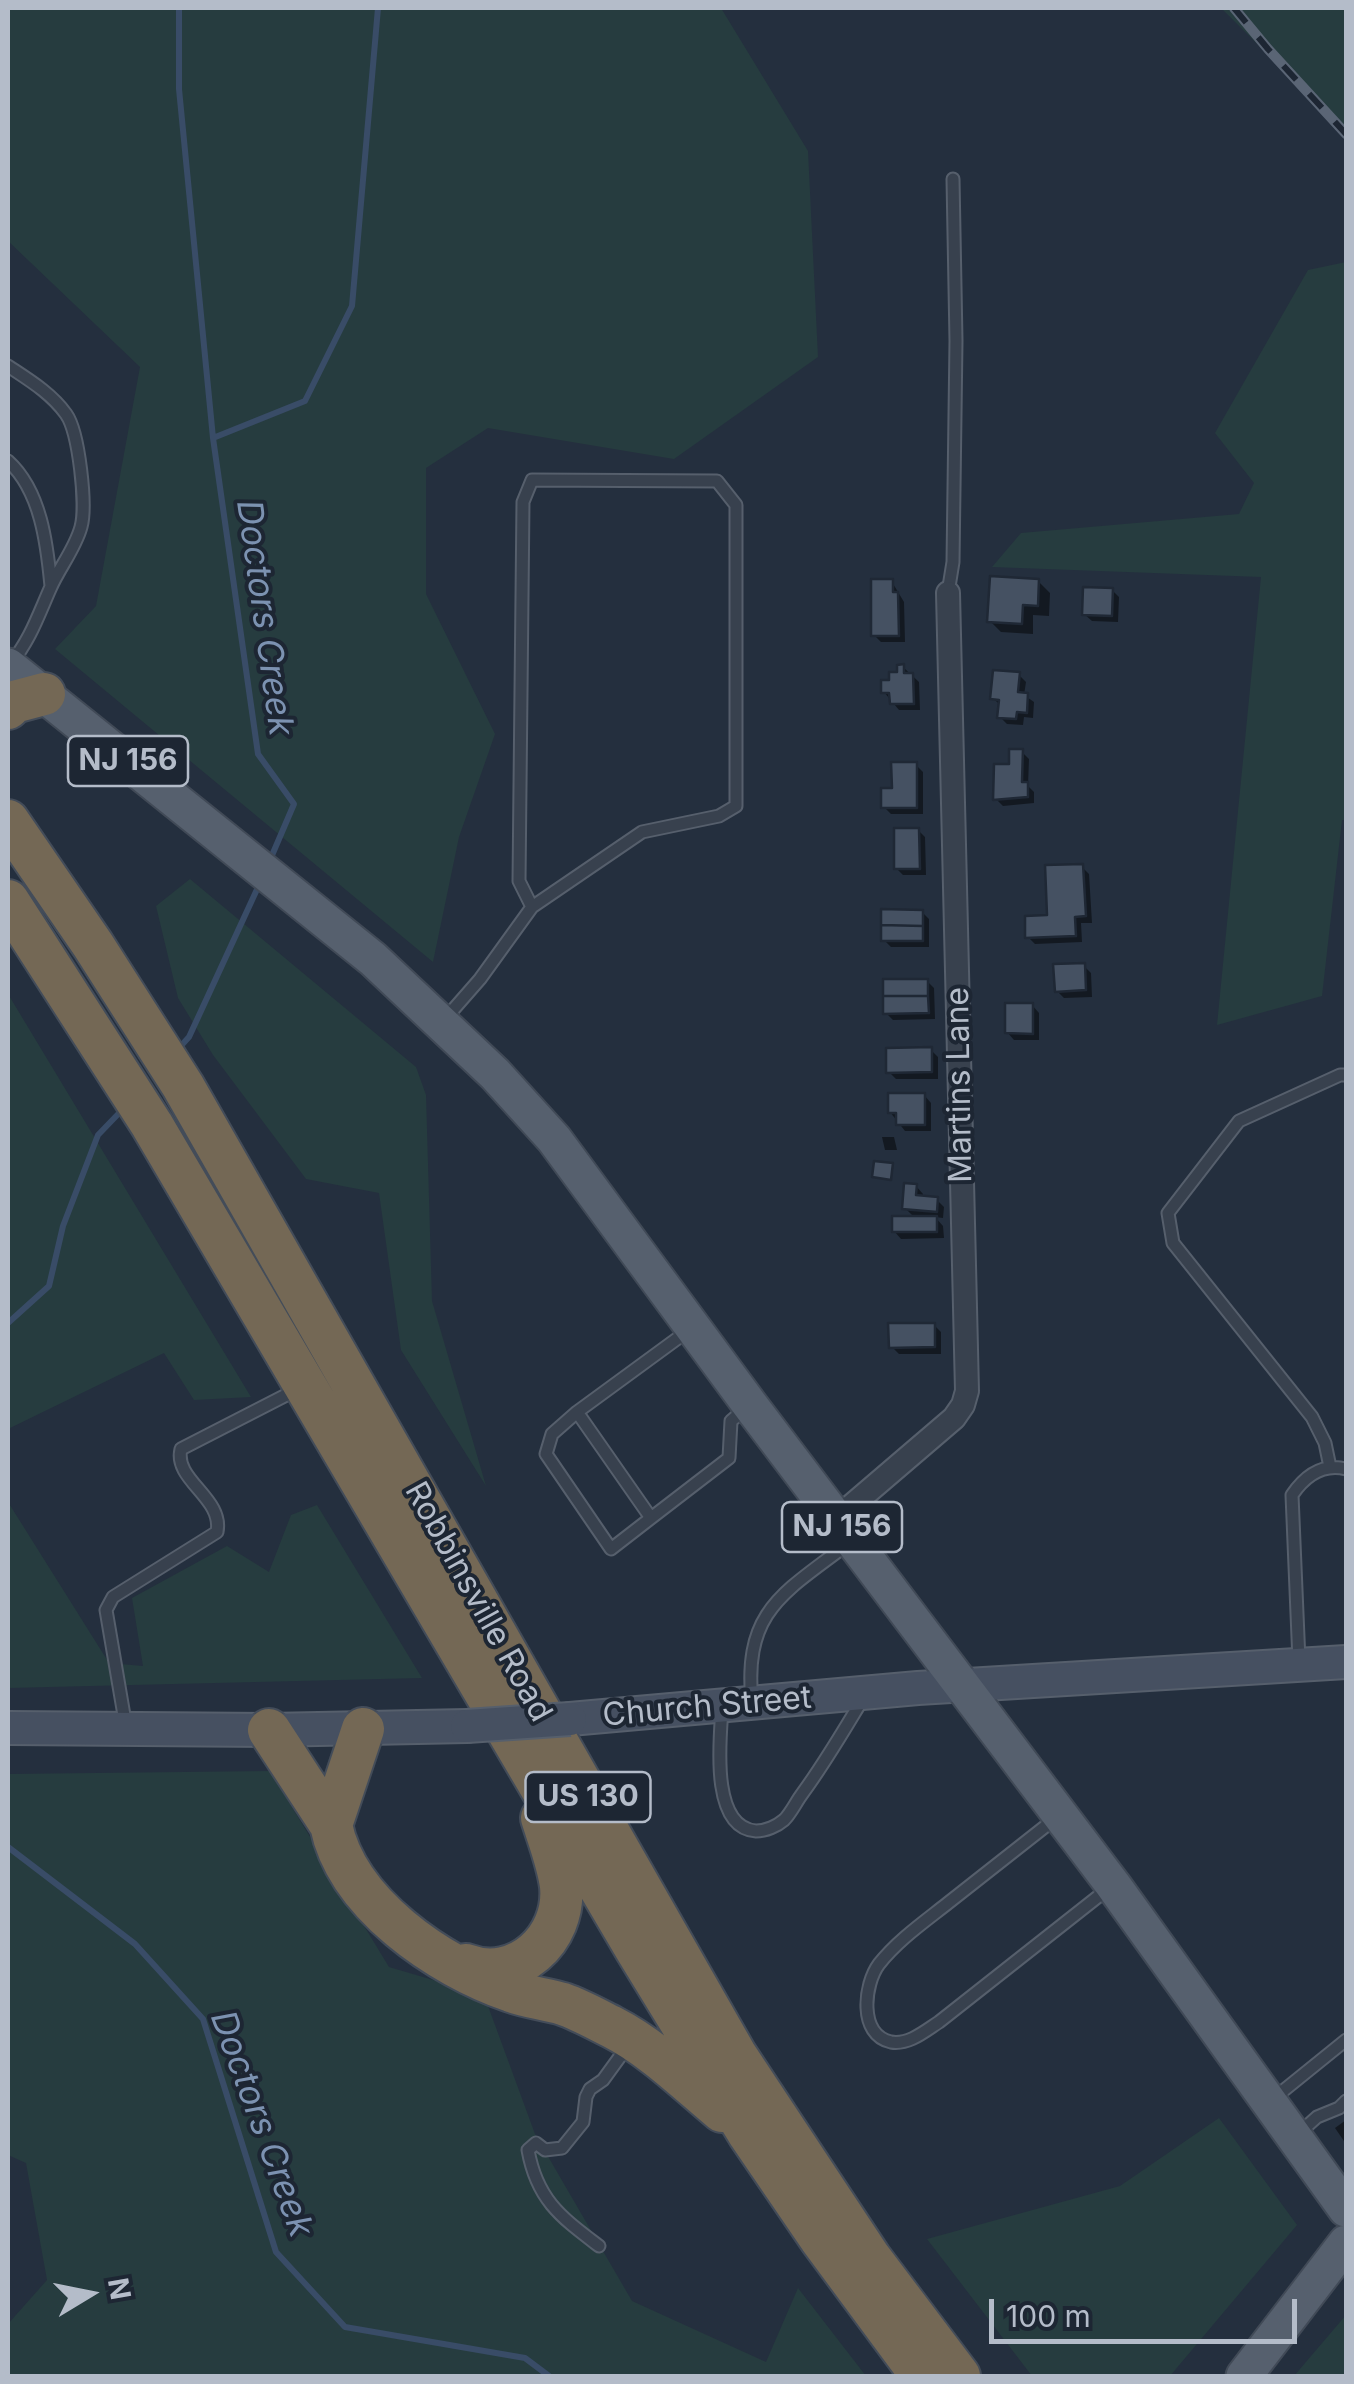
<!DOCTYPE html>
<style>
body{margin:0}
#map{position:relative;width:1354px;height:2384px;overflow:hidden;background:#242f3e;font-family:Inter,sans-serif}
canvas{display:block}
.frame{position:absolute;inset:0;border:10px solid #b4bcc9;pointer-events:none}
.north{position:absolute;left:40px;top:2244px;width:100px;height:100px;-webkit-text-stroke:8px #1d2633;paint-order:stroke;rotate:80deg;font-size:28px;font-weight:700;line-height:40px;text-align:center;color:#b4bcc9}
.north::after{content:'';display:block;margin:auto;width:35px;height:45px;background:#b4bcc9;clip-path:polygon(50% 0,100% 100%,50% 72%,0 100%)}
.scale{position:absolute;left:989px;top:2299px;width:308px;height:45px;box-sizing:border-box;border:5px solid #b4bcc9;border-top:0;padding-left:12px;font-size:30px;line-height:35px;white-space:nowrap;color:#b4bcc9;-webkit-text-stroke:8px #1d2633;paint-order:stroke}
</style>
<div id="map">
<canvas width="1354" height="2384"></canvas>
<div class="frame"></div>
<div class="north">N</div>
<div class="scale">100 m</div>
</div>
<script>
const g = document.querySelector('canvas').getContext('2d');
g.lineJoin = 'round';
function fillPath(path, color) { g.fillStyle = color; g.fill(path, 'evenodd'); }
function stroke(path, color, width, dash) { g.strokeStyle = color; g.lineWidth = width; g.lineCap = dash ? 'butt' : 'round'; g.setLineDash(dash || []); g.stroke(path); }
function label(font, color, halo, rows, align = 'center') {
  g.font = font + ' Inter,sans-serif'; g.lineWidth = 8; g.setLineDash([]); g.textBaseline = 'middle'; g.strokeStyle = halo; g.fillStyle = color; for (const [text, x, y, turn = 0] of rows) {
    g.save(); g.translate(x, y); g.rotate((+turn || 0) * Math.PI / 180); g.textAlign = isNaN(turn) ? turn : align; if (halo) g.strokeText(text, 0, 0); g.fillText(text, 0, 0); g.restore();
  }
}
const green = new Path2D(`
 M8,8H721L808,151L818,357L674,459L488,428L426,468V594L495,734L459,837L433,962L55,649L96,606L140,367L8,241Z
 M1221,8H1346V132Z
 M1346,262V820H1342L1322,996L1217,1025L1261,577L992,567L1021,533L1239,514L1254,483L1215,433L1308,270Z
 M190,879L416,1067L426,1095L432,1301L486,1486L401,1350L379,1193L306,1179L213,1055L178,998L156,906Z
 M8,994L251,1397L194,1400L164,1353L8,1429Z
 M8,1502L109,1663L143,1666L132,1598L227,1546L269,1572L291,1515L317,1505L422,1678L8,1688Z
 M270,1771L389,1967L484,1995L535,2134L632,2301L766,2362L798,2288L866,2376H8V2324L47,2280L26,2163L8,2155V1774Z
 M1219,2118L1297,2225L1170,2376H1032L927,2239L1120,2186Z
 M1346,2315V2376H1294Z`);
const shadow = new Path2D(`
 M1038,581L1050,593L1049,616L1033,615V634L1001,632L990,621Z
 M892,582L904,602L905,642H881L874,635Z
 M1112,590L1119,597L1118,622L1092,621L1084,614Z
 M903,667L919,682L920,710H899L884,692Z
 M1018,674L1026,682L1024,695L1034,702L1033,718L1024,717L1023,725L1007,724L1000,717L1001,706L993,698Z
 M1022,752L1029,759L1028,786L1034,792V803L1003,806L996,799Z
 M916,765L923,772V814H891L884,807Z
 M918,830L925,837L926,875H903L896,868Z
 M1082,867L1089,874L1092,923H1081L1082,942L1035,944L1028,937L1049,917Z
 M922,912L929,919V947H891L884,940Z
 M1084,966L1091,973L1092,997L1064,998L1057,991Z
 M927,981L934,988L935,1019L893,1020L886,1013Z
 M1032,1005L1039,1013V1040H1014L1007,1032Z
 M931,1050L938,1057V1079H896L889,1072Z
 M924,1095L931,1103V1131H905L890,1112Z
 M882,1137H894L897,1150H885Z
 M916,1186L923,1194L922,1198L937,1200L944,1207L943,1218L935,1217L943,1226L944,1238L901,1239L894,1231L915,1218L905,1208Z
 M934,1325L941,1332V1354H899L892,1347Z
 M1346,2120V2144L1335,2128Z`);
const stream = new Path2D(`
 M179,8V89L213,438L258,754L294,804L270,860
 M213,438L305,401L352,306L378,8
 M179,1048L189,1037L259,885
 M8,1323L49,1286L63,1226L98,1135L123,1109
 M8,1847L135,1944L203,2019L276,2252L345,2327L525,2358L549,2376`);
const building = new Path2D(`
 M990,576L1039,579L1038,606L1023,605L1022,624L987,622Z
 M871,579H893V592H898L899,636H871Z
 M1083,587L1113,588L1112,616L1082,615Z
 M904,664V673H913L914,704H890L889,693H881V680H889V672H897V665Z
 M993,670L1020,672L1018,692L1028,693L1027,713L1017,712L1016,719L997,718L999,700L990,699Z
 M1009,749H1023L1022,782H1028V797L993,800L994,764H1009Z
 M891,762H917V808H881V788H892Z
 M894,828H919L920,869H894Z
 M1083,864L1086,916L1075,917L1076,936L1025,938V916L1047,915L1045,865Z
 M881,909L923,910V926L881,925Z
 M881,925L923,926V941H881Z
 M1085,963L1086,990L1055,992L1053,964Z
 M883,979H928V996H883Z
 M883,996H928L929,1013L883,1014Z
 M1005,1003H1033V1034L1005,1033Z
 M932,1047V1072L886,1073V1048Z
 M888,1093H925V1125H896V1113H888Z
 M874,1161L893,1163L891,1180L872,1177Z
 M904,1183L917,1184L916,1195L938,1197L937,1212L902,1209Z
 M892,1216H937V1232H892Z
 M888,1323H935V1347L889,1348Z`);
const lane = new Path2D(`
 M8,366C29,380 51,393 66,414C79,432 87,506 81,527C75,549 59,568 50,589C38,616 30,640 11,663
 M8,461C41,491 47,544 51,586
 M948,593L953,562L956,341L953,179
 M445,1019L480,979L532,907L642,832L719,816L736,806V505L717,481L532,480L523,502L519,881L532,907
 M689,1330L577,1412L651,1518L729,1458L731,1421L745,1409
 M577,1412L552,1434L546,1454L611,1549L651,1518
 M1330,1467L1325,1443L1312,1417L1173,1243L1168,1213L1239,1121L1340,1075H1346
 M1299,1661L1292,1495C1305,1476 1322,1463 1346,1469
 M752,1702C743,1610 784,1593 849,1543
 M722,1709C720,1739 710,1828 756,1831C766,1831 777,1826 784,1820C791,1813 796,1802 802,1794C825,1763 844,1730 864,1697
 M126,1727L106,1610L113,1597L217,1532C224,1498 173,1480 181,1449L296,1390
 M1056,1818C1020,1846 984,1875 948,1903C924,1922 898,1940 879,1964C864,1984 858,2035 891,2042C909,2045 925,2031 939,2022L1109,1888
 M1273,2099L1346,2040
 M1297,2135L1317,2117L1339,2108L1346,2101
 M599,2246C561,2217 537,2200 528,2150L536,2143L545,2150L562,2148L583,2122L586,2097L590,2089L603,2080L627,2047`);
const street = new Path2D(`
 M836,1519L954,1418L963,1405L967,1391L948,593`);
const secondary = new Path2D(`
 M570,1719L918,1688L1346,1662
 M8,1728L269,1730L467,1726`);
const primary = new Path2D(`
 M8,666L373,959L495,1074L554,1139L750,1405L1113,1885L1346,2209
 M1244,2376L1346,2243`);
const highway = new Path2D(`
 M8,708L14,702L44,694
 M8,821L93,945L183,1086L735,2054L870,2258L959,2376
 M8,901L152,1125L636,1949L749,2134L820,2238L922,2376
 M269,1730L331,1825C347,1904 439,1966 511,1991C527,1997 546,1999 563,2004C580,2010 596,2019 612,2027C653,2048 687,2082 722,2111
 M331,1825L363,1729
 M466,1965C517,1984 566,1939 561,1886C558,1863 549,1840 542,1818`);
const rail = new Path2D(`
 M1234,8L1268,49L1346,134`);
const secondaryBridge = new Path2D(`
 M467,1726L570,1719`);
const shields = [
 [128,761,120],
 [842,1527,120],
 [588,1797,125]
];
const shieldNames = [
 ["NJ 156",128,761],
 ["NJ 156",842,1527],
 ["US 130",588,1797]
];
const streetNames = [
 ["Martins Lane",960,1085,-91],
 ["Robbinsville Road",478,1602,61],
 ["Church Street",707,1707,-5]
];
const waterNames = [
 ["Doctors Creek",264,618,82],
 ["Doctors Creek",261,2124,70]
];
fillPath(green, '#263c3f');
fillPath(shadow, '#0007');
stroke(stream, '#394c67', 6);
fillPath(building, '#455162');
stroke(building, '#1f2835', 2.5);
stroke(lane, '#565f6c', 15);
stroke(street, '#565f6c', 26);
stroke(secondary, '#565f6c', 36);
stroke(primary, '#414a57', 39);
stroke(highway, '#434c59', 46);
stroke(lane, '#38414e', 11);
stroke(street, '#38414e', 22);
stroke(secondary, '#465061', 32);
stroke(primary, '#56606e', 35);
stroke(highway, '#746855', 42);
stroke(rail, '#5a6575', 10);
stroke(rail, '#1d2633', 6, [19]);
stroke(secondaryBridge, '#565f6c', 36, []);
stroke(secondaryBridge, '#465061', 32);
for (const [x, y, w] of shields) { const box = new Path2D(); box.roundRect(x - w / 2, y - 25, w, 50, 8); g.fillStyle = '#1d2633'; g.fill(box); stroke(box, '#b4bcc9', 2.5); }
label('bold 30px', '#b4bcc9', null, shieldNames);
label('32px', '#b4bcc9', '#1d2633', streetNames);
label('italic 35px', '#7c92b1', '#1d2633', waterNames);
</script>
